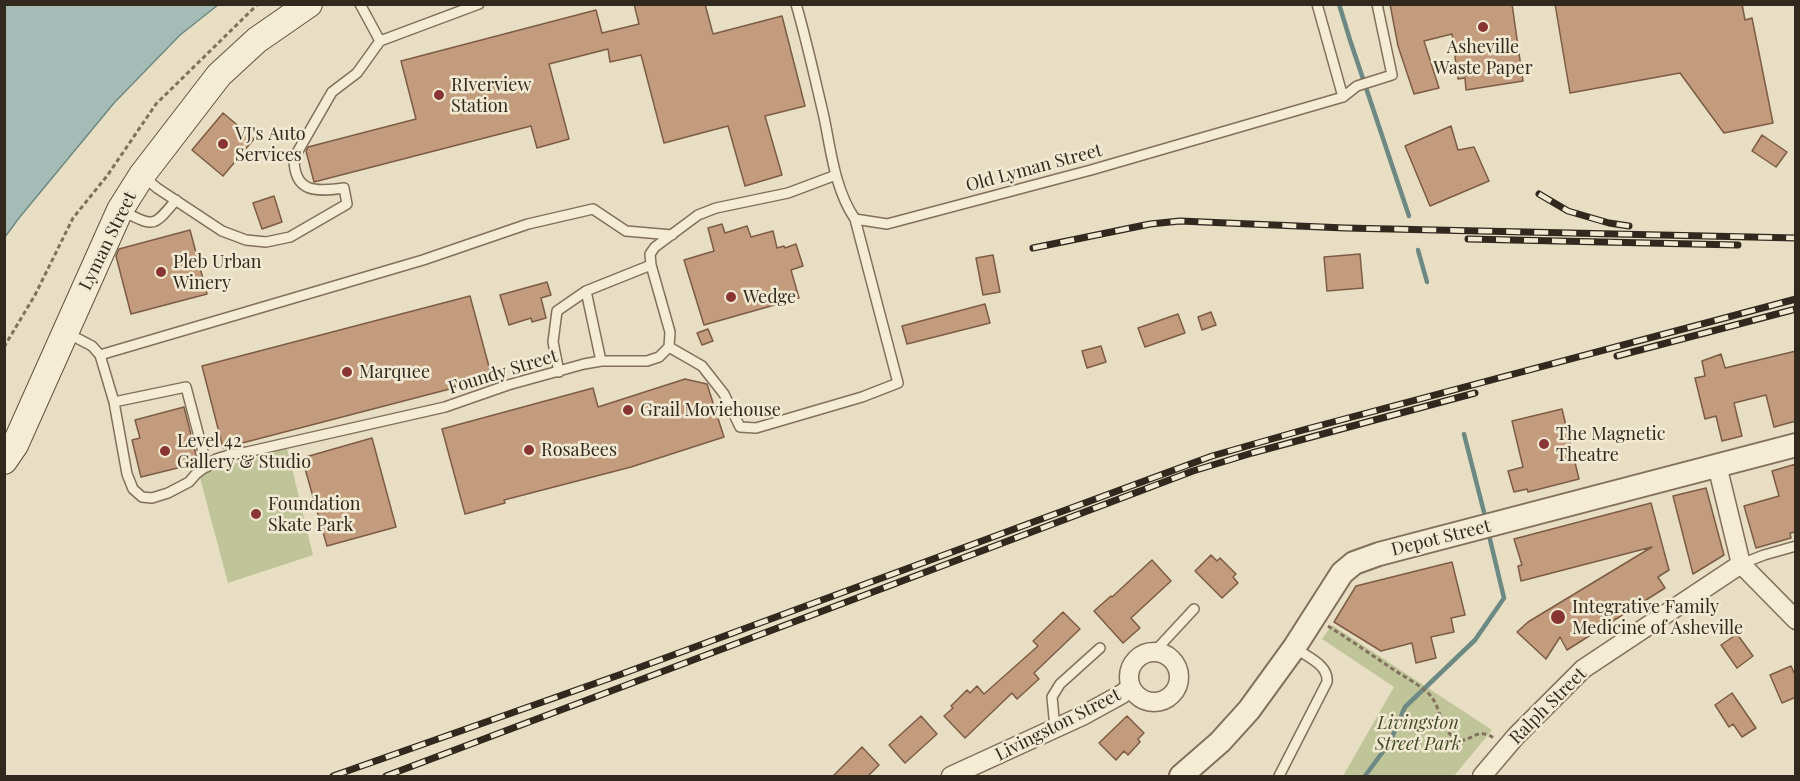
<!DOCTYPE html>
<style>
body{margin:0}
#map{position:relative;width:1800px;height:781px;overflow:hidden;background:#e8dec3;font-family:"Playfair Display",serif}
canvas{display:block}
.frame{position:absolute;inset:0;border:6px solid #32291e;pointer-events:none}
</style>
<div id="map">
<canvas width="1800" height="781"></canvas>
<div class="frame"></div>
</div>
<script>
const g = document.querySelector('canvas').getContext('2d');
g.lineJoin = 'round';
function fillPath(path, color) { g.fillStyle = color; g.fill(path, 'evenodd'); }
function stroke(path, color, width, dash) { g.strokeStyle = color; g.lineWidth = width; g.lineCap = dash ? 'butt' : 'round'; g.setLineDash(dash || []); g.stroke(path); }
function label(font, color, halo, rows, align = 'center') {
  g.font = font + ' "Playfair Display",serif'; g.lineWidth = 5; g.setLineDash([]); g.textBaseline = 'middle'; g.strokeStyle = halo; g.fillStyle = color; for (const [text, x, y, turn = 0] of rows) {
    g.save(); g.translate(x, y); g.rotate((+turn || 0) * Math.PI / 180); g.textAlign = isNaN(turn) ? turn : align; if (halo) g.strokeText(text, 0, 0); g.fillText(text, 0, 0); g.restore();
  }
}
const green = new Path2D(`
 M287,448L313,555L228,583L199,474Z
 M1332,625L1492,730L1454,776H1343L1394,687L1322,639Z`);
const water = new Path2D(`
 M5,4L218,5L180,35L114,103L19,218L5,237Z`);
const stream = new Path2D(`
 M1339,4L1350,40L1409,216
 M1418,250L1427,282
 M1464,434L1486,520
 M1365,776L1390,742L1405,707L1475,640L1504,598L1488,531`);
const building = new Path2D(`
 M634,4H705L713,34L782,16L805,106L765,116L782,175L745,186L728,126L664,143L641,55L610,62L608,49L549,64L569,139L537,148L531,126L314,182L306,151L308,147L416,119L401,61L596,10L602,33L639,24Z
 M1390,4H1512L1523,81L1466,90L1465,78L1458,79L1452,34L1424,41L1439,88L1414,94L1398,46Z
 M1555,4H1742L1745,20L1752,18L1773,123L1724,133L1680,73L1570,93Z
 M223,113L254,139L223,176L192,150Z
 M1451,126L1458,150L1474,147L1489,181L1430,206L1405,146Z
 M1762,135L1787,152L1776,167L1752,151Z
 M274,196L282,222L262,229L253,203Z
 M722,224L725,233L747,226L751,237L773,231L777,248L784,246L785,248L796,244L803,266L791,270L799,298L704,325L684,260L714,251L708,228Z
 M190,230L207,294L131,314L116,256L119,249Z
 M1360,254L1363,288L1327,291L1324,257Z
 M993,255L1000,292L983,295L976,258Z
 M547,282L551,295L541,298L546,318L532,322L531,318L509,325L500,295Z
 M470,296L492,378L223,448L202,366Z
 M985,304L990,323L907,344L902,326Z
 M1211,312L1216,325L1202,330L1198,317Z
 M1178,314L1185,333L1145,347L1138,328Z
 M708,329L713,341L702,345L697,333Z
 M1101,346L1106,362L1087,368L1082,351Z
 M1796,351V421L1774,427L1766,395L1734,403L1742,436L1722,441L1716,416L1705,419L1695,378L1705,376L1702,361L1721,354L1725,368Z
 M685,379L707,384L724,437L631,467L504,500L505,503L465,514L442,429L593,388L598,407Z
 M184,407L198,463L141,477L132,440L140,438L135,420Z
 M1562,409L1579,479L1528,492L1527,489L1514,492L1508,471L1523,467L1512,421Z
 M372,438L396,527L327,546L302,458Z
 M1796,464V532L1790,533L1791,538L1756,548L1744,506L1779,496L1772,471Z
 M1706,488L1724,555L1693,574L1673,496Z
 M1651,503L1669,570L1658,577L1665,588L1567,650L1560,637L1546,659L1517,632L1528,622L1652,547L1521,581L1518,566L1522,565L1514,539Z
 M1211,555L1217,561L1220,558L1236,574L1233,577L1238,583L1222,598L1195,571Z
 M1152,560L1171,581L1131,618L1140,628L1123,643L1094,611L1111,596L1112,597Z
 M1452,562L1465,615L1451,618L1454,632L1431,637L1436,658L1416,663L1412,643L1381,651L1334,622L1356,586Z
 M1063,612L1080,629L1034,673L1039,679L1017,699L1012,693L965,738L944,716L953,708L951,706L967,690L970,693L977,686L984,694L1038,646L1033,641Z
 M1737,634L1753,656L1737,668L1721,645Z
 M1791,666L1796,677V697L1782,703L1770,675Z
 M1732,693L1756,728L1742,737L1733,724L1729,727L1715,705Z
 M921,716L937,734L905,763L889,745Z
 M1127,716L1144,733L1138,739L1140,742L1128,755L1124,751L1116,760L1099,743Z
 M862,747L879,765L867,777H832Z`);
const path = new Path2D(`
 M4,347L35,295L73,218L107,176L156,104L258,4
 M1328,626C1350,640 1372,655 1394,670C1405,677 1418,684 1428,693C1441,705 1439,726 1453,737C1469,749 1475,723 1495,739`);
const service = new Path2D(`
 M796,4C807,42 815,79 824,117C831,151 835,190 855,219L887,224L1091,170L1343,97L1317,4
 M380,41L479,4
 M1343,97L1357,86L1392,75L1377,4
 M144,177L157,188L222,231L246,240L266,242L290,237L347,204L344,188C316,192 294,193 294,158L332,92L357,73L380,41L360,4
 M122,211C154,226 152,229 176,200
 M586,291L601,361
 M67,333L92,346L100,355L114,402L127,474L133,489L142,497L152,498L168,493L189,482L196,474L216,459L229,455L247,452L445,407L508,385L584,364L601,361H647L659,357L669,347L670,332L651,265L650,254L655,247L698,215L716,208L788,193L836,175
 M669,347L702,366L724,394L740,427L756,428L862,397L898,383L855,219
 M100,355L423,260L528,224L593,209L626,231L672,235
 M559,372L553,342L557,311L586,291L651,265
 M114,402L186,387L207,467
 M1741,564L1764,555L1796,546
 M1155,651L1194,609
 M1055,728L1052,697L1060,684L1100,648
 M1279,776L1327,682C1329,665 1307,657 1295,648`);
const minor = new Path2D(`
 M1717,465L1741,564L1796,620
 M1129 677a25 25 0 1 1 50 0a25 25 0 1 1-50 0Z
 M951,776L1082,716L1122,694L1131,687
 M1482,776L1516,736L1583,669L1741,564`);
const tertiary = new Path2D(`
 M1181,776L1220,742L1249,710L1294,648L1342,573L1354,563L1379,554L1796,445`);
const secondary = new Path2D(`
 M4,461L15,445L120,210L142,175L219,75L257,40L309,4`);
const rail = new Path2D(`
 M1539,194L1568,211L1609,223L1629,226
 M1468,239L1738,245
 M1033,248L1150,224L1180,221L1345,228L1796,238
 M1617,356L1796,309
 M333,776L619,675L1212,456L1303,430L1796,299
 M386,776L1193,471L1252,453L1475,393`);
const markers = [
 [1483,27,6,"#893533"],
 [439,95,6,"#893533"],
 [223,144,6,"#893533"],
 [161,272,6,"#893533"],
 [731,297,6,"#893533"],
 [347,372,6,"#893533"],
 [628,410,6,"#893533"],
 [1544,444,6,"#893533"],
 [529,450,6,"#893533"],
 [165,451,6,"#893533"],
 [256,514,6,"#893533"],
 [1558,617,8,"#893533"]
];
const poiNames = [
 ["Asheville",1483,47,"center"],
 ["Waste Paper",1483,68,"center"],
 ["RIverview",451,85],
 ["Station",451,106],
 ["VJ's Auto",235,134],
 ["Services",235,155],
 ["Pleb Urban",173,262],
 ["Winery",173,283],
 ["Wedge",743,297],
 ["Marquee",359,372],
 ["Grail Moviehouse",640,410],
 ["The Magnetic",1556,434],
 ["Theatre",1556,455],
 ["Level 42",177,441],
 ["Gallery & Studio",177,462],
 ["RosaBees",541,450],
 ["Foundation",268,504],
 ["Skate Park",268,525],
 ["Integrative Family",1572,607],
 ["Medicine of Asheville",1572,628]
];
const streetNames = [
 ["Old Lyman Street",1034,168,-15],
 ["Lyman Street",108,241,-64],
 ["Foundy Street",503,372,-17],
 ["Depot Street",1441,538,-14],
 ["Ralph Street",1548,706,-45],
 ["Livingston Street",1058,725,-27]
];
const parkNames = [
 ["Livingston",1418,723],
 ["Street Park",1418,744]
];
fillPath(green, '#bfc599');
fillPath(water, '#a5bcb6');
stroke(water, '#6d8983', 1.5);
stroke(stream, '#6d8983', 4.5);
fillPath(building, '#c29c7d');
stroke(building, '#7d5c45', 1.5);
stroke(service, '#81705c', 12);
stroke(minor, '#81705c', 21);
stroke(tertiary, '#81705c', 26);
stroke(secondary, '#62523f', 28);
stroke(path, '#81705c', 3, [4.5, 3]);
stroke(service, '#f4ecd5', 9);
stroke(minor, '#f4ecd5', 18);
stroke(tertiary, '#f4ecd5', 22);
stroke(secondary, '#f4ecd5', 26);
stroke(rail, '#32291e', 7);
stroke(rail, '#f1e9d2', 4.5, [14]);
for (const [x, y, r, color] of markers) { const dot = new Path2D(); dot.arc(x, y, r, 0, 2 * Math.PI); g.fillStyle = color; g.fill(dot); stroke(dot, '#f1e9d2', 2); }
label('18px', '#32291e', '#f1e9d2', poiNames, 'left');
label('18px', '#32291e', '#f1e9d2', streetNames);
label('italic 18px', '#424c27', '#f1e9d2', parkNames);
</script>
